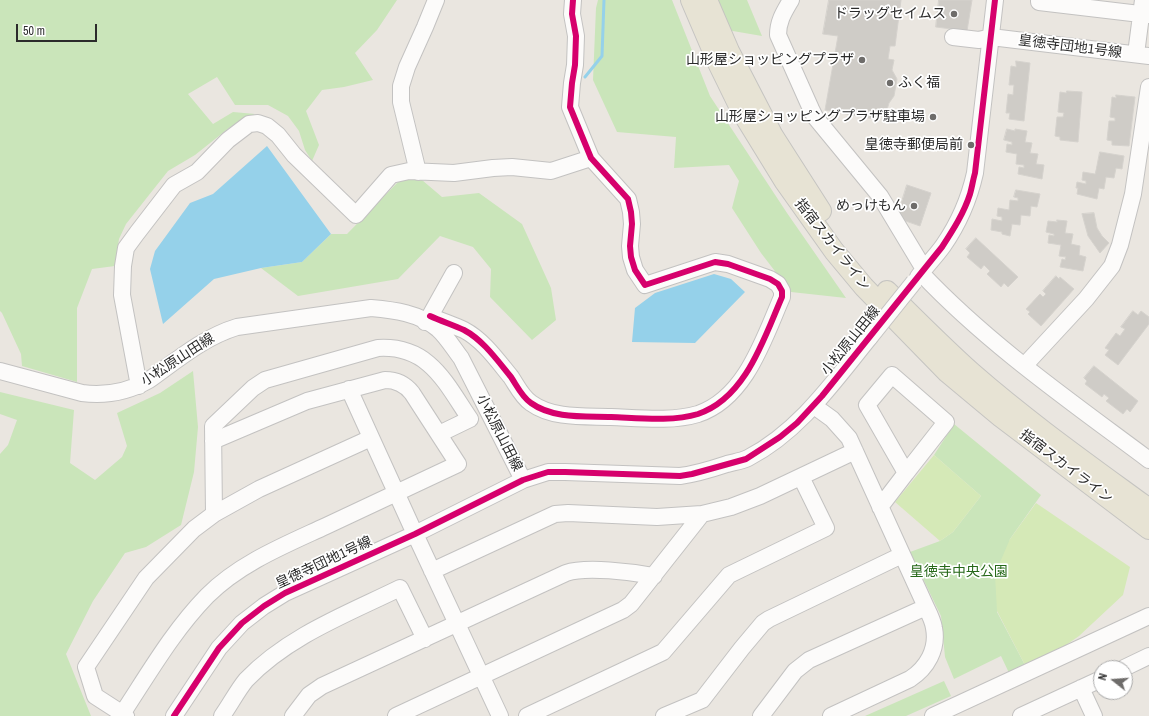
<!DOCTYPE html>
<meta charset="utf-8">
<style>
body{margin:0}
#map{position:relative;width:1149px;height:716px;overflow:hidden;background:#eae6e0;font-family:"Archivo Narrow",sans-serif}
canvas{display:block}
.north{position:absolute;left:1093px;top:660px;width:40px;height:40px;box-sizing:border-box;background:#fff;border:1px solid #aaa;border-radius:50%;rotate:287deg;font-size:11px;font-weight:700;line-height:16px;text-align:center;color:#2b2b2b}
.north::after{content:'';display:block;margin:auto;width:14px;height:18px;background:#6e6c6a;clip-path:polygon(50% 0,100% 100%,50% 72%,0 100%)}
.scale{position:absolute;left:16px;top:24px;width:81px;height:18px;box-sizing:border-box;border:2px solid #2b2b2b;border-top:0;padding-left:5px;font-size:12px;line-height:14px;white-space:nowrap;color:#2b2b2b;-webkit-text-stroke:3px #fff;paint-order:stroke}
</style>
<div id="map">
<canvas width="1149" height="716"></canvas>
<div class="north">N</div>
<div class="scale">50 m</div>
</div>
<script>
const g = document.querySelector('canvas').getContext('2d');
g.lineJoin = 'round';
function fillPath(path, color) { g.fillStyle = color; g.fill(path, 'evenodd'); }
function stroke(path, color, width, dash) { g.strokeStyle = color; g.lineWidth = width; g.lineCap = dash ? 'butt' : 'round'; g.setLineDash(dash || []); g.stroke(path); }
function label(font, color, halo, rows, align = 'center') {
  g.font = font + ' "Archivo Narrow","Noto Sans JP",sans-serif'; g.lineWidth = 3.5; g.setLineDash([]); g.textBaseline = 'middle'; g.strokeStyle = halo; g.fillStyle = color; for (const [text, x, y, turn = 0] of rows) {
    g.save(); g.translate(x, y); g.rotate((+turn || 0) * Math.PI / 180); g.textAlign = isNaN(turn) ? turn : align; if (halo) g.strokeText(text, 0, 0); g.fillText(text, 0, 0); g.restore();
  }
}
const green = new Path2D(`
 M0,0H397L377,30L355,53L373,80L344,87L322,90L306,111L319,145L312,161L305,150L299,131L288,116L268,105H235L217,77L188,94L213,124L233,112L255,114L229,128L195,155L168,171L126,224L119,239L115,266L92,269L77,308V382L22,366L21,354L2,313L0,311Z
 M598,0H672L710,96L787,213L846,298L791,292L761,253L732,208L739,181L729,165L674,168L676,137L617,132L593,80L596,8Z
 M714,0H747L762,36L727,30Z
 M400,180H422L442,197L479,193L522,224L551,288L556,320L532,340L490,297L491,269L473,247L440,236L398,279L298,296L261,268L302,262L331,234H347Z
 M193,371L198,427L194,472L181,525L146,547L125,553L93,601L66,654L91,716H0V454L8,445L17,420L0,414V392L74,410L70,463L95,480L122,457L127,446L117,413L160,393Z
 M954,424L1041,495L1010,539L997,612L1026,667L1010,675L1001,656L954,679L945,657L941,616L910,552L940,541L953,532L981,496L934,455Z
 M944,681L951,696L906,716H865Z`);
const pitch = new Path2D(`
 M934,455L981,496L953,532L940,541L895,502Z
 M1036,503L1130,567L1123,595L1079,636L1046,659L1026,667L997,611L995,574L1010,539Z`);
const water = new Path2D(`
 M267,146L331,234L302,262L261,268L214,279L163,324L150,269L155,251L190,203L213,194Z
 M714,274L731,279L745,292L695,343L632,342L635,308L655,293Z`);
const stream = new Path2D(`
 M585,77L602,56L604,0`);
const building = new Path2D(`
 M829,0H901L895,46H890L888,59L894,60L892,70L897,79L894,96L889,103L886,113L880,114L879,120L825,110L838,36L823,34Z
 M939,0H972L967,31L936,27Z
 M1016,61L1030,63L1024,121L1009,119L1010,113H1006L1008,94L1013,95L1014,85H1009L1011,66L1016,67Z
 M1067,91L1082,92L1078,142L1060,140V137L1055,136L1057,117H1063L1064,113L1058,112L1060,92L1066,93Z
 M1116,95L1135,97L1129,146L1112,145V141L1107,140L1109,121H1115V118L1110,117L1112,97L1116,98Z
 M1007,129L1015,131V129L1027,131L1025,142L1032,143L1030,153L1038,154L1036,164L1044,165L1042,179L1018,174L1019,167L1024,168V165L1016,164L1017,154L1006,152L1007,144L1012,145V142L1004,140Z
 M1100,152L1124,156L1122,169L1116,168L1114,178L1106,177L1104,189L1099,188L1097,199L1077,194L1078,188H1076L1077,182L1086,184V181L1082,180L1083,172L1095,174Z
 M907,185L931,193L920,226L897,218Z
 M1016,190L1040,194L1037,207L1031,206L1030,216L1021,215L1020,225L1012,224L1010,236L1002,234V232L991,230L992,219L1002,221V217L997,216L998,208L1009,210L1010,200L1018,201V198L1014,197Z
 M1094,213L1097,228L1102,236L1109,243L1100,253L1088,236L1082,214Z
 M1057,220L1067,221L1065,233L1073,234L1071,244L1080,246L1079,255L1086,257L1083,271L1060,267L1062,259L1065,260L1066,257L1059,256L1061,245L1048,243L1049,235L1054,236V234L1046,232L1048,221L1057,222Z
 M976,238L1018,277L1008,287L1004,283L1001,287L987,274L990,271L984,265L981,269L967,257L970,253L966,249Z
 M1056,276L1059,279L1060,277L1074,289L1041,326L1028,314L1030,312L1026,309L1040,294L1043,297L1046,294L1043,291Z
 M1133,311L1138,315L1141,311L1149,317V324L1118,365L1105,355L1109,350L1105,348L1116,333L1120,336L1125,329L1121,327Z
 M1094,366L1138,401L1130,412L1127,409L1123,414L1106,401L1109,398L1104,394L1102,397L1085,384L1087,381L1084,378Z`);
const minor = new Path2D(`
 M791,0C784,12 778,21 778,35L811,109L815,117L880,196L924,269
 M1039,0V2L1149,15
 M953,37L979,40L991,37L1149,56
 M1136,54L1143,0
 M418,172L401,102V86L407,67L425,27L436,0
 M921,273C988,344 1070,401 1149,460
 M918,277C926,266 935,257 943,246C959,223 969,200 975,173L995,0
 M430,316C441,321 453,325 464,330C483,340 497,360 511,377C517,386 522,397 531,403C553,419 585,416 611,417C638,418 672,422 698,414C746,398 764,338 782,297V291L778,284L770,279L728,264L715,262L645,285L635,270L631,257L630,246L632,224L631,212L628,199L591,158L570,107L572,83L575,65L576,36L572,14L573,0
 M425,322L430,316L454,273
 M1024,366L1086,299L1112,266L1120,245L1133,194L1149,87
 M0,371L82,393C106,396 128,392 149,380C177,360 204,337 237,327L371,308C394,310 419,313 438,329C447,337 454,349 461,358L523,480
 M139,386L122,295L123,266L126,248L137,233L174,185L197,172L228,140L249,124L258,123L267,126L278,135L294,155L356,215L391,175L409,171L454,173L493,168L512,167L551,171L591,158
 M349,389L415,534L500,716
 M814,406L832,419L849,438L926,607C929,613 933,621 934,628C938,649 927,668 910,679L831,716
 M880,507L906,473L867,405L892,375L946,422L906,473
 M214,514L213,426L253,388L265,380L378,348C429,345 445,382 470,419L439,434
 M432,571L555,514L568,513L657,517L702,514L731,507L760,496L855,451
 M1124,668L1149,656
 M1081,688L1094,716
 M122,714C149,673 173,631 207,596C240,563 285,545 326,526C370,505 414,485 458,464L412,393C405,384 397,380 385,380L307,401L213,441
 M126,716L95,696L86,667L146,578L194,529L214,514L259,489L371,438
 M174,716L219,648L242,623L264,606L285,593L415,534L523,480L548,472H565L680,476C696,474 712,469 727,464C734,462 742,461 748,458C800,431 834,381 870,337
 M222,716C230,705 237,691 246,680C288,636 347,614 400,588L425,639
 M293,716L309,695L322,686L566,573C586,566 632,572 654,576
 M396,716L623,610L631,604L702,514
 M527,716L663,652L729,575L826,528L801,477
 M664,716L702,700L742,648L763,623L769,619L902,555
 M761,716L795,671L809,660L926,607
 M933,716L1149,616
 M1021,716L1101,679`);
const major = new Path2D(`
 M691,0L718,63L742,112L785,182L834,251L864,287L947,372L1001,417L1149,529
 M707,0L729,51L773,136L821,211
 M887,291C915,319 943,347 972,373C1028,422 1089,465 1149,509`);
const minorBridge = new Path2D(`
 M870,337L914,282`);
const cycleway = new Path2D(`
 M430,316C441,321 453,325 464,330C483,340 497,360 511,377C517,386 522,397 531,403C553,419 585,416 611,417C638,418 672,422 698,414C746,398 764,338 782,297V291L778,284L770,279L728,264L715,262L645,285L635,270L631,257L630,246L632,224L631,212L628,199L591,158L570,107L572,83L575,65L576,36L572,14L573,0
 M174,716L219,648L242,623L264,606L285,593L415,534L523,480L548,472H565L680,476L692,474L746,459L780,437L797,423L822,396L942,247C953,230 964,213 970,194C972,187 973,180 975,173L995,0`);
const markers = [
 [954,14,4,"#6e6c6a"],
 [862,60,4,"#6e6c6a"],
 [890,83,4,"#6e6c6a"],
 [933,117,4,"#6e6c6a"],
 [971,145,4,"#6e6c6a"],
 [914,206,4,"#6e6c6a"]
];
const poiNames = [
 ["ドラッグセイムス",946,14],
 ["山形屋ショッピングプラザ",854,60],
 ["ふく福",898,83,"left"],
 ["山形屋ショッピングプラザ駐車場",925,117],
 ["皇徳寺郵便局前",963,145],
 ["めっけもん",906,206]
];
const streetNames = [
 ["皇徳寺団地1号線",1070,47,7],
 ["指宿スカイライン",832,245,52],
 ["小松原山田線",851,341,-51],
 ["小松原山田線",178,360,-33],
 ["小松原山田線",499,433,63],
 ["指宿スカイライン",1066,467,37],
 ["皇徳寺団地1号線",324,563,-25]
];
const parkNames = [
 ["皇徳寺中央公園",959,572]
];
fillPath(green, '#cae5ba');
fillPath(pitch, '#d5e9b7');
fillPath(water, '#95d1ea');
stroke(stream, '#95d1ea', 3);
fillPath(building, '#cfccc7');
stroke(building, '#d5d2cd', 1);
stroke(minor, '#c3c2c1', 18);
stroke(major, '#c5c4c1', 22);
stroke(minor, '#fcfbfa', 16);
stroke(major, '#e7e3d4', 20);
stroke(minorBridge, '#c3c2c1', 18, []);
stroke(minorBridge, '#fcfbfa', 16);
stroke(cycleway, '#d6006c', 6);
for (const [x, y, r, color] of markers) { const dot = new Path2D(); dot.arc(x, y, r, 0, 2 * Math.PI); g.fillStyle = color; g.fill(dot); stroke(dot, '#fff', 1.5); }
label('14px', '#2b2b2b', '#fff', poiNames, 'right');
label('14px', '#2b2b2b', '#fff', streetNames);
label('14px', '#27691a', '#fff', parkNames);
</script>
